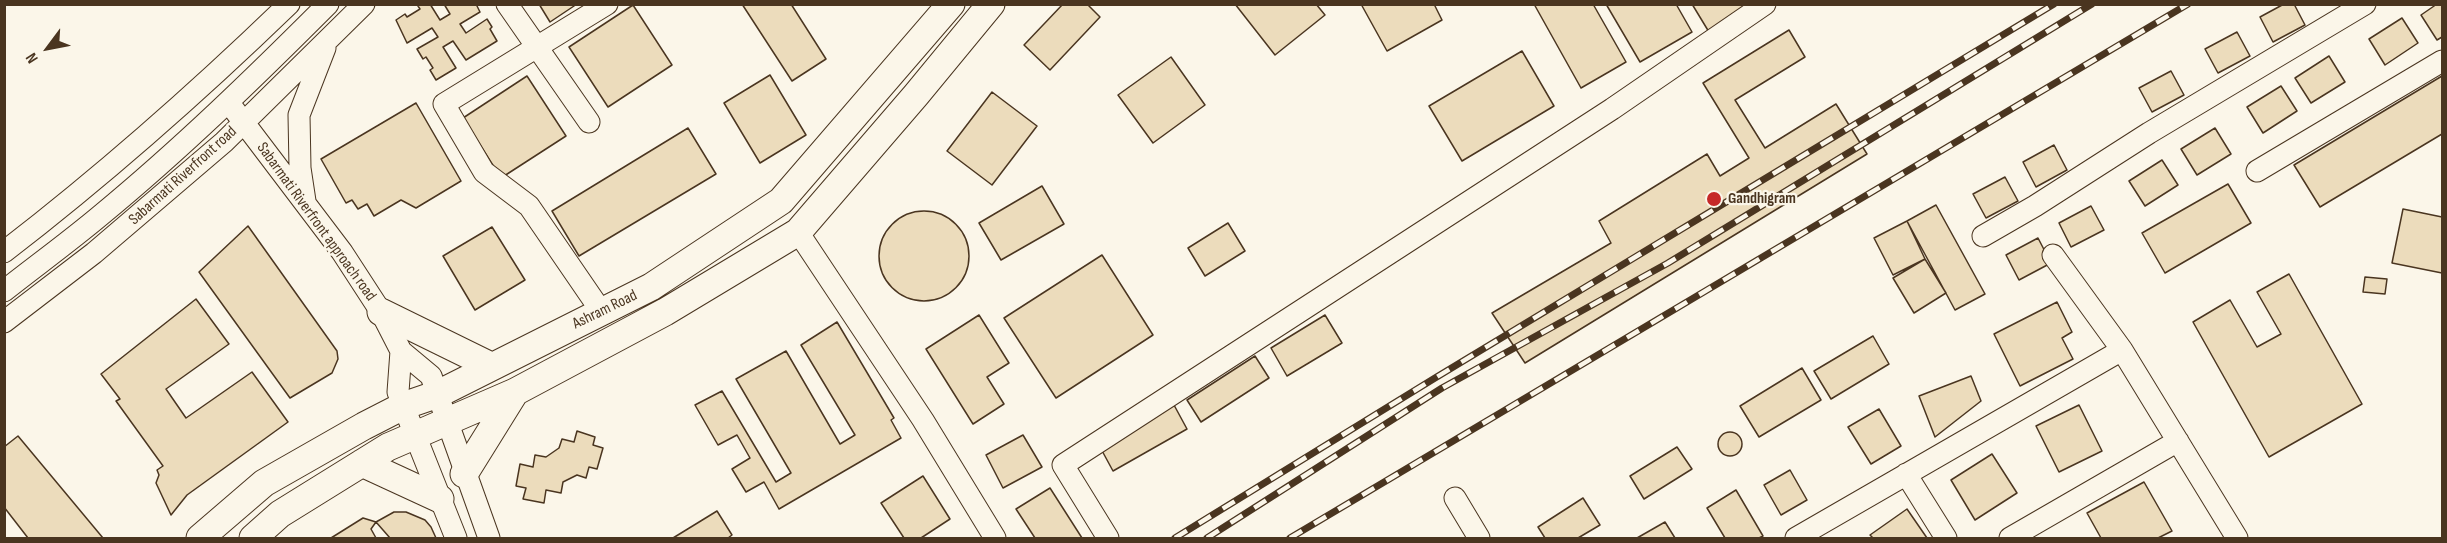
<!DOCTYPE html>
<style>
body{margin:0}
#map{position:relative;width:2447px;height:543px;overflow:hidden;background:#fbf6e9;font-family:"Sofia Sans Condensed",sans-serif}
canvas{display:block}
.frame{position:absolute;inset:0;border:6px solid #4a3520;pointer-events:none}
.north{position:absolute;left:18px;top:18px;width:60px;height:60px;-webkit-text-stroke:4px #fbf6e9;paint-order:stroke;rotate:238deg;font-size:16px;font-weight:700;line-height:24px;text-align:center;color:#4a3520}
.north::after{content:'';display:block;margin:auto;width:21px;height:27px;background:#4a3520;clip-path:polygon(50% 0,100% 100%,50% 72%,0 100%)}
</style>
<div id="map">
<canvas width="2447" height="543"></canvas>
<div class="frame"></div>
<div class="north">N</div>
</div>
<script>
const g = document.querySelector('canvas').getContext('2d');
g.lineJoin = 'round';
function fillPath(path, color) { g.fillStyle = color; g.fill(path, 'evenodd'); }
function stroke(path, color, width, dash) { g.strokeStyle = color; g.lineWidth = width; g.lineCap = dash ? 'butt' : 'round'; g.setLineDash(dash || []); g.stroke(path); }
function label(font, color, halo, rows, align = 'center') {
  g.font = font + ' "Sofia Sans Condensed",sans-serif'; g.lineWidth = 4.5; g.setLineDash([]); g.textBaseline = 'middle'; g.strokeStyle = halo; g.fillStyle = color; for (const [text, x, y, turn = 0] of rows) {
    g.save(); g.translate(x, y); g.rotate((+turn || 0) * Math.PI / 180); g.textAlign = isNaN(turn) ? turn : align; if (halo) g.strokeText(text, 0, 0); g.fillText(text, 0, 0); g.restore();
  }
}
const building = new Path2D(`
 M421,4H430L440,20L450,14L444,4H476L480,12L460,24L466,33L487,19L492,27L490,29L497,41L466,60L453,41L443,47L456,68L436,80L430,70L433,68L426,57L423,59L417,49L438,37L432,28L407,43L396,20L405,14L407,17L420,9L418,6Z
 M539,4H577L550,22Z
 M742,4H791L826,59L792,81Z
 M1063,4H1087L1100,17L1050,70L1024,45Z
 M1235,4H1316L1325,15L1275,55Z
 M1361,4H1434L1442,20L1387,51Z
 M1534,4H1593L1626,62L1581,88Z
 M1606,4H1676L1692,32L1640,62Z
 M1692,4H1748L1712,37Z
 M2284,4H2294L2305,25L2273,42L2260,17Z
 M2437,4H2442V37L2437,40L2421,15Z
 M633,5L672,65L608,107L569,47Z
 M2402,18L2418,43L2385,65L2369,39Z
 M1789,30L1805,57L1735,100L1765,148L1836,104L1867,154L1525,363L1492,313L1611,243L1599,221L1707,154L1720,176L1749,158L1703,83Z
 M2237,32L2250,56L2218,73L2205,49Z
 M1522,51L1554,106L1462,161L1429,106Z
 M2329,56L2345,82L2311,103L2295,78Z
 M1171,57L1205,105L1153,143L1118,95Z
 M2171,71L2184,95L2152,112L2139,88Z
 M770,75L806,135L760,163L724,103Z
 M527,76L566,136L501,178L463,118Z
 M2442,76V134L2320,207L2294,165Z
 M2281,86L2297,111L2263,133L2247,107Z
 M992,92L1037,126L992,185L947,151Z
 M416,103L461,181L416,208L401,200L374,216L367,204L358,209L352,200L346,203L321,159Z
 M688,128L716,174L579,256L552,211Z
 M2215,128L2231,154L2197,175L2181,149Z
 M2054,145L2067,170L2036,187L2023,162Z
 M2162,160L2178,185L2145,206L2129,181Z
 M2005,177L2018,201L1986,218L1973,194Z
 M2228,184L2251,223L2165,273L2142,233Z
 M1042,186L1064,224L1001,260L979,223Z
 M1936,205L1985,294L1955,310L1907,221Z
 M2091,206L2104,230L2071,247L2059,223Z
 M2403,209L2442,217V273L2392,263Z
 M879 256a45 45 0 1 1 90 0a45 45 0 1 1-90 0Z
 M1907,221L1925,259L1893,275L1874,238Z
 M1228,223L1245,251L1205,276L1188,248Z
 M248,226L337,351L338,359L332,373L290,398L199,272Z
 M492,227L525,280L475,310L443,256Z
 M2038,238L2051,263L2019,280L2006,255Z
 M1102,255L1153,335L1056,398L1004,318Z
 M1925,259L1946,293L1914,313L1893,278Z
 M2289,274L2362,404L2269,457L2193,322L2230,300L2257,347L2281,334L2257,292Z
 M2365,277L2387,279L2385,294L2363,292Z
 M196,299L229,344L166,389L186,418L252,372L288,422L187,495L171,515L156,483L159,475L157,470L163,466L116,401L120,399L101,374Z
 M2057,302L2072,332L2062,338L2073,359L2020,386L1994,334Z
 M979,315L1009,363L987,377L1004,404L973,424L926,349Z
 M1325,315L1342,343L1287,376L1271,348Z
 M837,322L894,418L891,420L901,438L779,509L764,482L746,492L732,469L750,458L737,435L718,445L695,405L722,391L776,482L791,473L736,379L786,351L840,444L855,435L801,345Z
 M1873,336L1889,364L1831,399L1814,371Z
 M1255,356L1269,378L1201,422L1187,400Z
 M1802,368L1821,400L1759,437L1740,406Z
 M1971,376L1981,401L1935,437L1919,396Z
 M1174,405L1187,429L1113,471L1100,447Z
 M2079,405L2102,451L2059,472L2036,426Z
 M1879,409L1901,446L1871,464L1848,427Z
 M577,431L595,437L593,445L603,448L597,469L589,467L586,478L577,475L563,482L561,493L546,490L544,503L523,499L526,488L516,486L520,464L533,467L535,455L546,457L559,448L562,439L574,442Z
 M1718 444a12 12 0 1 1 24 0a12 12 0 1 1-24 0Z
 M1023,435L1042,467L1003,488L986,455Z
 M18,436L103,538H28L4,507V447Z
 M1677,447L1692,469L1644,499L1630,476Z
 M1992,454L2017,493L1975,520L1951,480Z
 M1790,470L1807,500L1781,515L1764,485Z
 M923,476L950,519L921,538H904L881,503Z
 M2144,482L2172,531L2158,538H2101L2087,513Z
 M1050,488L1082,538H1035L1016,509Z
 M1736,490L1763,536L1759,538H1725L1707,508Z
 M1583,498L1600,525L1578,538H1545L1538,527Z
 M1907,509L1927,538H1873L1870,535Z
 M717,511L732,535L728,538H673Z
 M394,512H406L425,520L431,527L436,538H390L376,522Z
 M363,518L376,522L371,529L376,538H331Z
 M1665,522L1675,538H1637Z`);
const minor = new Path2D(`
 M507,4L589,122
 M229,103L342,252L381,312L401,351L431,376L489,538
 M2257,171L2442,61
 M305,201L300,168L299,115L325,48
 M798,232L923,420L995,538
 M1983,236L2035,206L2149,133L2365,4
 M4,252C104,175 198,92 289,4
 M2053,255L2122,350L2237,538
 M4,291C37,265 70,241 101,215C181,149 255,77 328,4
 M601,311L529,206L484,172L444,104L607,4
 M4,322L94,253L224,142L364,4
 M401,351L398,392L456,538
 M1906,474L1946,538
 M1455,498L1479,538
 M1108,538L1063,465L1612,109L1765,4
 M1796,538L2122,350
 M2010,538L2178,441`);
const major = new Path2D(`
 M381,312L491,366
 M362,463L440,499
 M464,474L515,392
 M200,538L264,483L364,426L403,406L438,394L651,287L781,201L951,4
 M253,538L280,514L388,447L515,392L665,312L798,232L916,95L991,4`);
const rail = new Path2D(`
 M1175,538L1435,378L2054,4
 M1207,538L1442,388L1668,263L2092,4
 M1290,538L2188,4`);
const markers = [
 [1714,199,8,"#c62828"]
];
const streetNames = [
 ["Sabarmati Riverfront road",183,176,-42],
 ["Sabarmati Riverfront approach road",316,222,54],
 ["Ashram Road",605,310,-26]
];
const poiNames = [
 ["Gandhigram",1728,199]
];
fillPath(building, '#ecdcbc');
stroke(building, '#4a3520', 1.5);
stroke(minor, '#4a3520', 23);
stroke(major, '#4a3520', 29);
stroke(minor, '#fbf6e9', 21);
stroke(major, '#fbf6e9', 27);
stroke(rail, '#4a3520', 7);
stroke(rail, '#fbf6e9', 4.5, [14]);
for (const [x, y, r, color] of markers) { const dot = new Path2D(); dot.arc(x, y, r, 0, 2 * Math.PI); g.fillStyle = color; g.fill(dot); stroke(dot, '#fbf6e9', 2); }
label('16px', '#4a3520', '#fbf6e9', streetNames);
label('bold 16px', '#4a3520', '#fbf6e9', poiNames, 'left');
</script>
